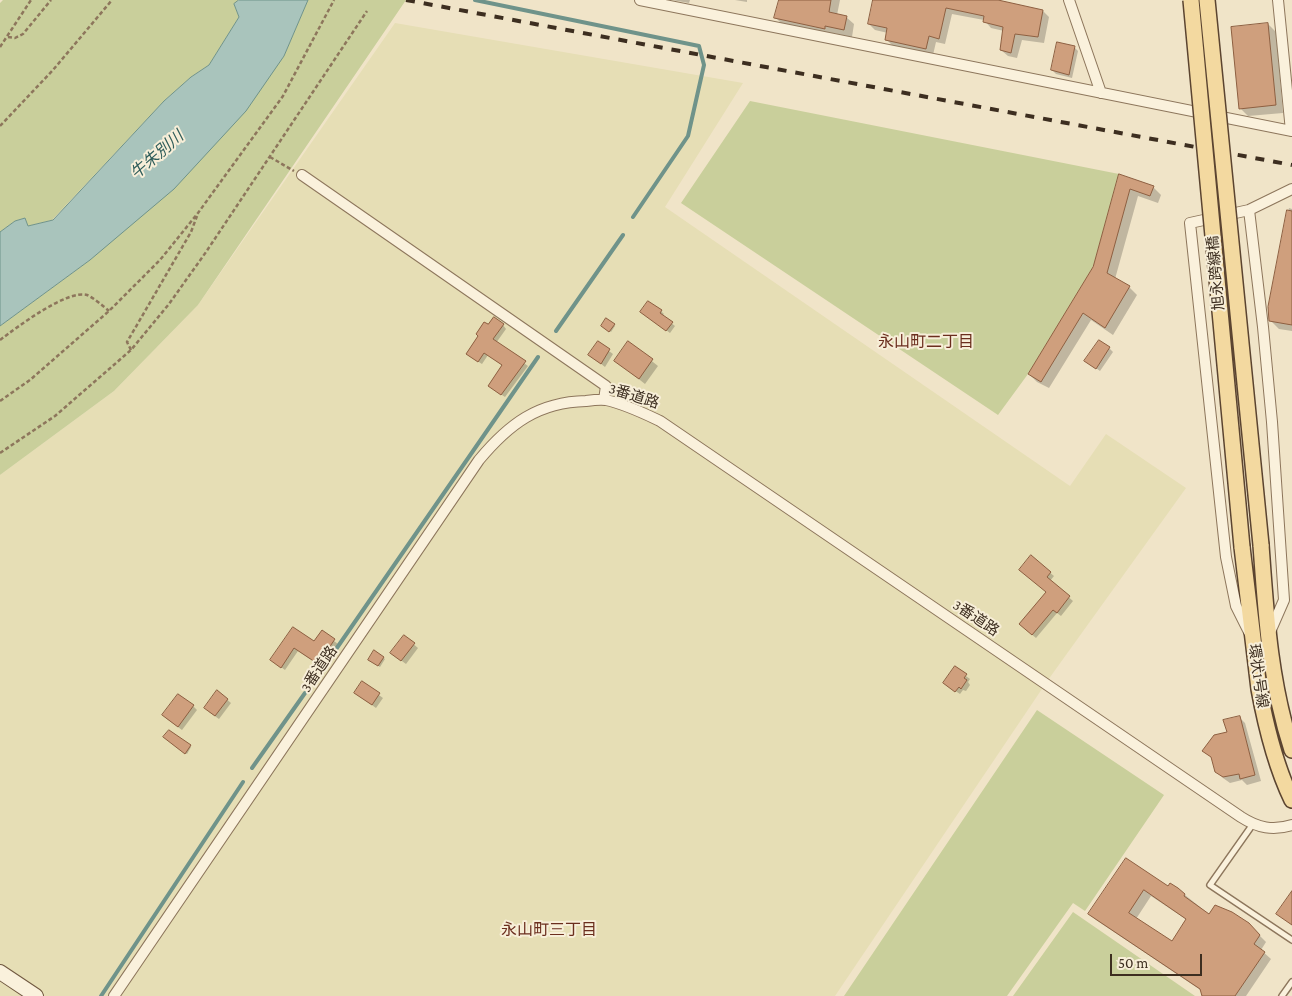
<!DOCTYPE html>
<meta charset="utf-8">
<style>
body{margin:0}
#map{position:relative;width:1292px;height:996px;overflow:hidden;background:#f0e4c8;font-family:"Crimson Pro",serif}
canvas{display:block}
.scale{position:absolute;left:1110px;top:954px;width:92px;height:22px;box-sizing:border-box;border:2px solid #3d2e20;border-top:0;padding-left:6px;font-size:15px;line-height:18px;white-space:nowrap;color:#3d2e20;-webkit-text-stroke:4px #f7eed8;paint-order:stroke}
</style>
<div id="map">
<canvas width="1292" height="996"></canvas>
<div class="scale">50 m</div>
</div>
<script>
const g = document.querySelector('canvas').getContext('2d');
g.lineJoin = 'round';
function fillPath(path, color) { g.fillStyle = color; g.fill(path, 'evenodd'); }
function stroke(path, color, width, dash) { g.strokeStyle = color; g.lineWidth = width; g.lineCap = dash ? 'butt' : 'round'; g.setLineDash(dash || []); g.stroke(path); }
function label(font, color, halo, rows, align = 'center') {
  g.font = font + ' "Crimson Pro","Noto Sans JP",serif'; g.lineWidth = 4; g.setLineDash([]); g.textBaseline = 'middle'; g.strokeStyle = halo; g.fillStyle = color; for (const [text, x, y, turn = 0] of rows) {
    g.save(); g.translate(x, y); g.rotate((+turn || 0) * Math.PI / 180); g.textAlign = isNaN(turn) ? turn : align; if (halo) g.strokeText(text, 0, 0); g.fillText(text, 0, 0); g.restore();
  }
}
const farmland = new Path2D(`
 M395,23L743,83L665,207L1070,486L1106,434L1186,488L1048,680L835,996H0V475L114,391L198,305Z`);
const green = new Path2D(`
 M3,0H239L234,4L239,17L209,65L191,77L164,101L52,220L28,226L25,218L15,221L0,232V3Z
 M308,0H406L198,305L114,391L0,475V326L90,260L284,56Z
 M750,101L1119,174L1093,267L1028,374L998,415L681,203Z
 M1037,710L1164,795L1085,911L1073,903L1007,996H844Z
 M1073,912L1195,996H1013Z`);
const water = new Path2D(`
 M239,0H308L284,56L246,111L174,189L90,260L0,326V232L15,221L25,218L28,226L53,220L164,101L191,77L209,65L239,17L234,4Z`);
const shadow = new Path2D(`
 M672,0H690L689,3Z
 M735,0H747V2Z
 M780,0H840L837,15L846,17L854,24L852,37L833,33L832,36L784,26L776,18Z
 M874,0H994L1043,11L1049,17L1044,43L1022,40L1017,58L1008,56L1001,50L1004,31L991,28L984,20L952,14L945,44L936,42L933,55L893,46L886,39L888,33L875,30L869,24Z
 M1268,24L1276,32L1283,113L1248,116L1240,108Z
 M1058,44L1075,48L1078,51L1072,78L1056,74L1052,70Z
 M1119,176L1153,187L1161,195L1158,203L1138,196L1115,279L1129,287L1137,295L1113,335L1091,320L1049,388L1037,382L1029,374L1094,267Z
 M1289,208L1292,209V331L1279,329L1270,320L1269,307Z
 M661,311L664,314L662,316L675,326L670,333L644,314Z
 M503,325L506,329L496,343L528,366L505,397L493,389L503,366L488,355L482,364L471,357L489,326Z
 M614,325L615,326L611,332L604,327Z
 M598,343L613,354L605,367L590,355Z
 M629,343L658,366L645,384L616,361Z
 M1109,348L1113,352L1100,371L1086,361Z
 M1031,557L1054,576L1050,581L1073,601L1061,616L1057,613L1036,638L1024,628L1048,592Z
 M293,629L314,643L322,632L338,644L322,667L298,651L285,670L271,660Z
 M404,636L418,648L406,664L395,656Z
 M375,652L385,659L380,667L371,661Z
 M955,668L970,679L968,682L970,685L966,691L963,690L960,694L948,686Z
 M362,683L383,698L376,708L355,693Z
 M218,692L231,703L219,719L209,712Z
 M193,706L197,710L182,730L167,719Z
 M1239,717L1245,723L1261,781L1247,785L1242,780L1230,783L1223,778L1217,771L1213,759L1204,751L1228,733Z
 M166,739L190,746L191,747L187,754Z
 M1126,860L1169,888L1185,895L1210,915L1248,924L1266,942L1261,950L1271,959L1246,996H1203L1202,991L1096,920L1090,914ZM1151,896L1187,920L1172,943L1136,919Z`);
const stream = new Path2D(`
 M475,0L699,46L704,65L688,136L633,217
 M556,331L623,235
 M323,668L538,357
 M252,768L305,693
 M101,996L243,782`);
const building = new Path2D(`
 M779,0H831L829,12L847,16L844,30L825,26V29L774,18Z
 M873,0H998L1043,10L1038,37L1015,34L1011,53L1000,50L1003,27L983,22L984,16L946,8L939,39L929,36L926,49L885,40L887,28L868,24Z
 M1268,23L1276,105L1239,109L1231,27Z
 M1057,42L1075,46L1069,75L1051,70Z
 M1119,174L1154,186L1150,196L1130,189L1107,273L1130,286L1105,328L1083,313L1041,382L1028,374L1093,267Z
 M1287,210L1292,211V325L1269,321L1268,307Z
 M648,301L662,310L660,313L673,322L666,331L640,312Z
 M494,317L504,324L493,339L526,361L501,395L488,386L502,365L484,353L478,362L466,354L478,336L476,334L484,322L488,324Z
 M606,318L615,324L609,332L601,326Z
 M1099,340L1110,347L1096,369L1084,361Z
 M598,341L610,349L601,364L588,355Z
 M628,341L653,359L639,379L614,361Z
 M1031,555L1051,572L1047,577L1070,596L1057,613L1053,610L1032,635L1019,624L1046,592L1019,570Z
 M293,627L314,641L322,630L335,639L318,664L294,648L281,668L270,660Z
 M404,635L415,643L401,661L390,653Z
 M374,650L384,657L378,666L368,660Z
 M955,666L967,674L964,678L967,680L961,689L959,687L955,692L943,683Z
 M362,681L380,693L372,705L354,693Z
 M217,690L228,699L215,716L204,708Z
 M178,694L194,705L178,727L162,715Z
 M1240,716L1255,775L1240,779L1239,774L1223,777L1215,772L1211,757L1202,751L1214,735L1227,732L1223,720Z
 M169,730L191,745L185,754L163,737Z
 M1126,858L1168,886L1170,883L1178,888L1185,894L1184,896L1209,914L1215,905L1232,912L1249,923L1260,935L1254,944L1265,952L1235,996H1202L1200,989L1088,914ZM1144,890L1186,919L1172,941L1129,913Z
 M1292,891V925L1276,914Z`);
const path = new Path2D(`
 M8,37L15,38L23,34L51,0
 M0,47L31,0
 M0,126L53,70L112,0
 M270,157L294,171
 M0,340C16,328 67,289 87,295C94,298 103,306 109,311
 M131,350L127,342L191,232L197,216
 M0,401L30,380L109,311L160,260L198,213L283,96L334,0
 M0,453L55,416L131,350L169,304L206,252L367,11`);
const lane = new Path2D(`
 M1253,824L1210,885L1292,940
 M1282,996L1292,982`);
const street = new Path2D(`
 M640,0L1292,131
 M1069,0L1101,93
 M1278,0L1291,131
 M302,175L606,386L604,400
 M1249,210L1263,327L1272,422L1284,600L1270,632
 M1249,632L1236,606L1226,557L1190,223L1249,210L1292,189
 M114,996L479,460C509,424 538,402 586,401C593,400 600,399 606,400C625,404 643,413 660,421L1241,817C1258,828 1273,831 1292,825`);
const secondary = new Path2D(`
 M0,972L36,996`);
const primary = new Path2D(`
 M1261,545C1266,615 1270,683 1292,750
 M1242,547L1259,689C1266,727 1275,765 1292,800`);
const rail = new Path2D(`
 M406,0L1292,165`);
const primaryBridge = new Path2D(`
 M1191,0L1242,547
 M1207,0L1261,545`);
const streetNames = [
 ["旭永跨線橋",1216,273,-95],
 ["3番道路",634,396,18],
 ["3番道路",976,618,34],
 ["3番道路",319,669,-56],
 ["環状1号線",1258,676,82]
];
const waterNames = [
 ["牛朱別川",157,155,-41]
];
const neighbourhoodNames = [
 ["永山町二丁目",926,342],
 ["永山町三丁目",549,930]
];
fillPath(farmland, '#e6deb5');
fillPath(green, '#c9cf9b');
fillPath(water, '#a9c4bc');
stroke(water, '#6f938a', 1);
fillPath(shadow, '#0003');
stroke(stream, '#6f938a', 4);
fillPath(building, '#cf9f7d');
stroke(building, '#8d5f41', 1);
stroke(lane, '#8d765c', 8);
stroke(street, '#8d765c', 12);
stroke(secondary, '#6f573f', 16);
stroke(primary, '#5b4430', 18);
stroke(path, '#8d765c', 2.5, [4, 2.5]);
stroke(lane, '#faf1dc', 5);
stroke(street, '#faf1dc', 10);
stroke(secondary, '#faf1dc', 14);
stroke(primary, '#f3d9a0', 15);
stroke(rail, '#3d2e20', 4, [9, 9]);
stroke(primaryBridge, '#5b4430', 18, []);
stroke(primaryBridge, '#f3d9a0', 15);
label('15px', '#3d2e20', '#f7eed8', streetNames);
label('italic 16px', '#2f5d5a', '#f7eed8', waterNames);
label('16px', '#6b2e1e', '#f7eed8', neighbourhoodNames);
</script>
